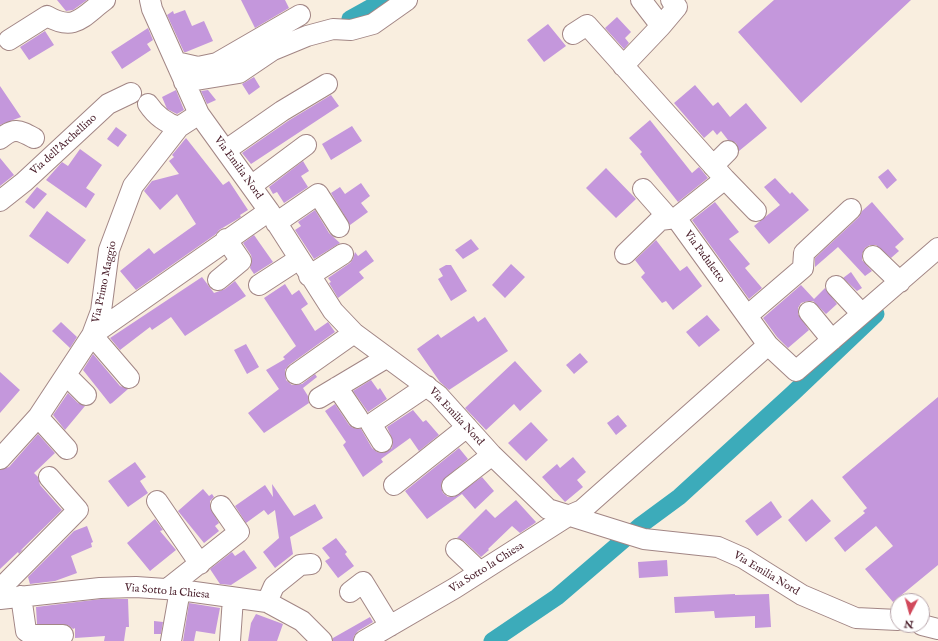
<!DOCTYPE html>
<style>
body{margin:0}
#map{position:relative;width:938px;height:641px;overflow:hidden;background:#f9eedf;font-family:"IM FELL English",serif}
canvas{display:block}
.north{position:absolute;left:890px;top:593px;width:40px;height:40px;box-sizing:border-box;background:#fff;border:1px solid #b7a5aa;border-radius:50%;rotate:186deg;font-size:11px;font-weight:700;line-height:16px;text-align:center;color:#4a1f2b}
.north::after{content:'';display:block;margin:auto;width:14px;height:18px;background:#d1495b;clip-path:polygon(50% 0,100% 100%,50% 72%,0 100%)}
</style>
<div id="map">
<canvas width="938" height="641"></canvas>
<div class="north">N</div>
</div>
<script>
const g = document.querySelector('canvas').getContext('2d');
g.lineJoin = 'round';
function stroke(path, color, width, dash) { g.strokeStyle = color; g.lineWidth = width; g.lineCap = dash ? 'butt' : 'round'; g.setLineDash(dash || []); g.stroke(path); }
function fillPath(path, color) { g.fillStyle = color; g.fill(path, 'evenodd'); }
function label(font, color, halo, rows, align = 'center') {
  g.font = font + ' "IM FELL English",serif'; g.lineWidth = 3.5; g.setLineDash([]); g.textBaseline = 'middle'; g.strokeStyle = halo; g.fillStyle = color; for (const [text, x, y, turn = 0] of rows) {
    g.save(); g.translate(x, y); g.rotate((+turn || 0) * Math.PI / 180); g.textAlign = isNaN(turn) ? turn : align; if (halo) g.strokeText(text, 0, 0); g.fillText(text, 0, 0); g.restore();
  }
}
const canal = new Path2D(`
 M350,19L384,0
 M492,641L557,597L641,525L679,497L792,394L876,314`);
const building = new Path2D(`
 M57,0H87L73,10L66,11Z
 M241,0H285L289,8L255,28Z
 M774,0H911L801,103L738,32Z
 M185,10L192,26L204,21L213,41L186,52H184L167,15L173,11L174,14Z
 M617,17L631,32L625,38L629,43L624,49L605,28Z
 M548,24L566,46L544,62L527,40Z
 M148,28L153,40L147,44L151,50L122,69L111,52Z
 M45,31L54,45L29,60L20,47Z
 M254,77L260,87L249,95L242,84Z
 M695,85L713,106L718,102L730,117L746,103L767,128L739,151L736,143L728,140L721,131L717,135L713,130L704,138L674,103Z
 M0,86L21,117L0,125Z
 M176,90L184,110L177,114L167,109L162,97Z
 M208,90L216,100L207,104L201,91Z
 M331,95L339,106L251,164L242,153L288,121Z
 M650,120L692,173L699,167L708,178L678,202L640,154L642,152L629,138Z
 M352,126L362,141L331,160L322,144Z
 M116,127L127,135L118,147L107,139Z
 M186,138L223,185L229,181L248,210L240,215L241,217L219,230L216,234L136,290L120,271L149,248L154,254L196,224L177,194L160,210L144,191L152,181L179,174L169,161L174,157L172,155Z
 M80,149L102,165L86,188L95,194L86,208L46,180L62,162L68,166Z
 M0,158L14,175L0,186Z
 M303,161L309,171L301,176L308,187L284,203L277,192L273,194L269,187Z
 M606,168L636,199L616,218L586,188Z
 M888,169L897,180L887,189L878,177Z
 M775,178L790,194L792,192L809,210L769,244L754,226L780,205L764,187Z
 M361,183L370,196L361,203L368,212L350,225L331,193L340,187L345,194Z
 M37,187L47,194L34,209L25,202Z
 M715,202L739,232L729,239L750,264L745,268L762,288L749,299L692,220Z
 M872,202L904,239L895,247L899,251L891,258L876,245H870L865,248L862,254V260L872,271L865,276L838,247L815,267V258L859,217L862,211Z
 M315,210L329,233L340,243L314,259L295,230L301,226L298,222Z
 M47,211L86,240L68,264L29,236Z
 M254,235L273,262L254,274L250,268L252,260L251,255L243,243Z
 M471,239L479,249L463,259L455,250Z
 M656,240L680,271L687,266L702,286L673,310L666,301L662,303L641,277L645,273L635,260Z
 M366,250L374,261L359,272L364,278L338,298L329,283L331,282L328,278L350,263L353,259L355,252L358,256Z
 M511,264L525,277L505,298L492,285Z
 M446,265H451L467,291L451,301L438,279L443,276L439,269Z
 M851,272L862,288L857,291L843,278Z
 M202,277L214,293L225,289L235,281L246,296L185,336L171,317L152,330L150,327L120,350L110,338Z
 M285,284L292,295L299,290L308,304L301,309L315,331L328,322L335,332L289,365L285,370L286,380L292,385L302,384L315,374L317,377L303,388L308,396L309,403L264,433L248,413L279,389L266,370L285,359L283,357L296,346L264,298Z
 M801,285L814,299L825,288L837,304L826,314L813,301H808L801,303L798,308V314L809,330L788,348L777,337L763,318Z
 M707,315L720,330L699,347L686,332Z
 M474,316L478,322L485,317L508,351L449,390L440,382L417,349L438,334L441,338Z
 M61,322L77,337L70,348L52,331Z
 M246,344L259,367L247,374L234,350Z
 M580,353L588,362L574,374L566,365Z
 M93,354L120,386L128,389L112,403L110,404L83,370Z
 M515,361L542,391L520,411L514,404L486,430L465,408Z
 M0,372L20,390L0,413Z
 M371,380L378,390L380,388L387,399L368,412L353,391Z
 M68,393L78,403L85,406L65,430L53,415Z
 M938,397V565L893,602L865,569L893,546L876,526L845,552L834,538L865,513L863,511L867,508L842,477Z
 M335,404L349,425L353,428L361,429L372,448L377,452L383,453L392,448L393,441L387,427L413,410L423,422L426,420L439,435L419,451L410,438L381,459L383,462L363,477L343,445L346,442L325,411Z
 M618,415L627,426L616,435L607,423Z
 M531,422L548,440L526,461L508,443Z
 M38,434L55,453L34,473L38,477L40,485L62,510L20,551L23,549L19,554L18,552L0,569V470L9,467Z
 M459,448L468,459L442,481L441,487L443,493L448,497H454L482,477L494,491L475,509L462,494L427,519L405,491Z
 M573,457L586,472L577,480L583,487L565,502L542,477L557,464L560,468Z
 M135,462L146,477L140,481L148,493L128,507L108,481Z
 M272,484L294,516L315,504L323,518L290,537L293,554L275,568L263,552L279,538L275,510L268,515L264,510L246,523L235,506L265,485L273,497Z
 M203,489L209,496L212,494L214,497L210,501V507L219,523L215,526L219,531L204,543L178,511Z
 M812,499L831,521L806,542L788,520Z
 M516,500L536,522L535,523L520,533L512,526L488,549L489,550L481,557L464,541L457,538L486,509L495,518Z
 M771,501L782,517L757,536L745,521Z
 M155,519L163,530L160,531L176,550L150,571L127,543Z
 M87,526L93,542L91,543L92,547L71,556L77,573L55,581L30,584L28,577L74,531Z
 M336,538L347,552L345,554L354,566L338,578L325,561L330,558L322,548Z
 M244,550L257,568L231,585L220,584L210,569L232,552L235,556Z
 M667,560L668,576L639,578L638,562Z
 M735,594V595L769,594L771,627L755,628V616L715,618L714,611L675,613L674,597Z
 M101,599H128L129,627H126L124,641H104L105,636L75,638V628L73,629L68,625L37,624L36,607Z
 M189,603L220,608L215,634L196,631L194,641H183Z
 M256,614L283,624L277,641H248L251,623Z
 M370,617L373,622L358,631L354,636L353,641H333V638Z
 M154,621L163,622L161,634H154Z`);
const minor = new Path2D(`
 M150,0L152,9L199,114L269,211L333,311L354,333L438,395L492,455L548,509L644,539L718,547L743,558L802,595L856,618L898,620
 M661,26L677,7L671,0
 M573,34L587,25L725,179L676,218L768,345L796,371L938,248
 M9,40L47,16C75,32 82,17 105,0
 M176,62L198,67L217,63L300,15
 M623,66L661,26L641,0
 M184,82L239,73L273,50L307,36L333,29L351,30L373,24L407,0
 M148,104C156,116 165,123 179,127
 M0,139C14,127 19,130 34,138
 M226,150L282,111L327,84
 M713,166L728,151
 M725,179L756,211
 M251,186L306,145
 M643,189L666,215L667,219
 M0,201L24,182L108,104L131,93
 M276,223L318,194L339,227
 M625,254L660,220L676,218
 M873,256L900,282
 M309,276L343,254
 M218,280L241,261L226,239
 M259,285L299,259
 M836,286L862,314
 M809,312L832,340
 M747,316L803,268L804,253L851,209
 M296,374L354,333
 M66,375L86,395
 M129,378L92,335L269,211
 M337,387L358,418
 M319,398L386,358
 M38,417L67,449
 M382,442L371,424L427,386
 M0,459L38,417L92,335L101,311L109,250L133,186L179,127L199,114
 M394,485L467,427
 M452,486L492,455
 M157,501L200,564
 M456,549L480,572
 M0,589L78,510L49,477
 M167,589L239,532L221,506
 M350,592L363,582L390,626
 M21,596L26,631L32,635L33,641
 M0,599L100,588L136,587L180,590L267,602L302,621L322,641
 M267,602L274,586L300,565L311,564
 M922,625L938,629
 M32,635H63
 M171,641L180,590
 M230,641L233,598
 M364,641L455,588L568,516L582,510L768,345`);
const streetNames = [
 ["Via dell'Archellino",64,145,-42],
 ["Via Emilia Nord",238,168,54],
 ["Via Paduletto",704,257,54],
 ["Via Primo Maggio",105,282,-78],
 ["Via Emilia Nord",456,417,47],
 ["Via Sotto la Chiesa",487,568,-32],
 ["Via Emilia Nord",766,574,31],
 ["Via Sotto la Chiesa",167,592,5]
];
stroke(canal, '#3cabba', 17);
fillPath(building, '#c497dc');
stroke(minor, '#a28685', 22);
stroke(minor, '#fff', 20);
label('11px', '#4a1f2b', '#fff', streetNames);
</script>
